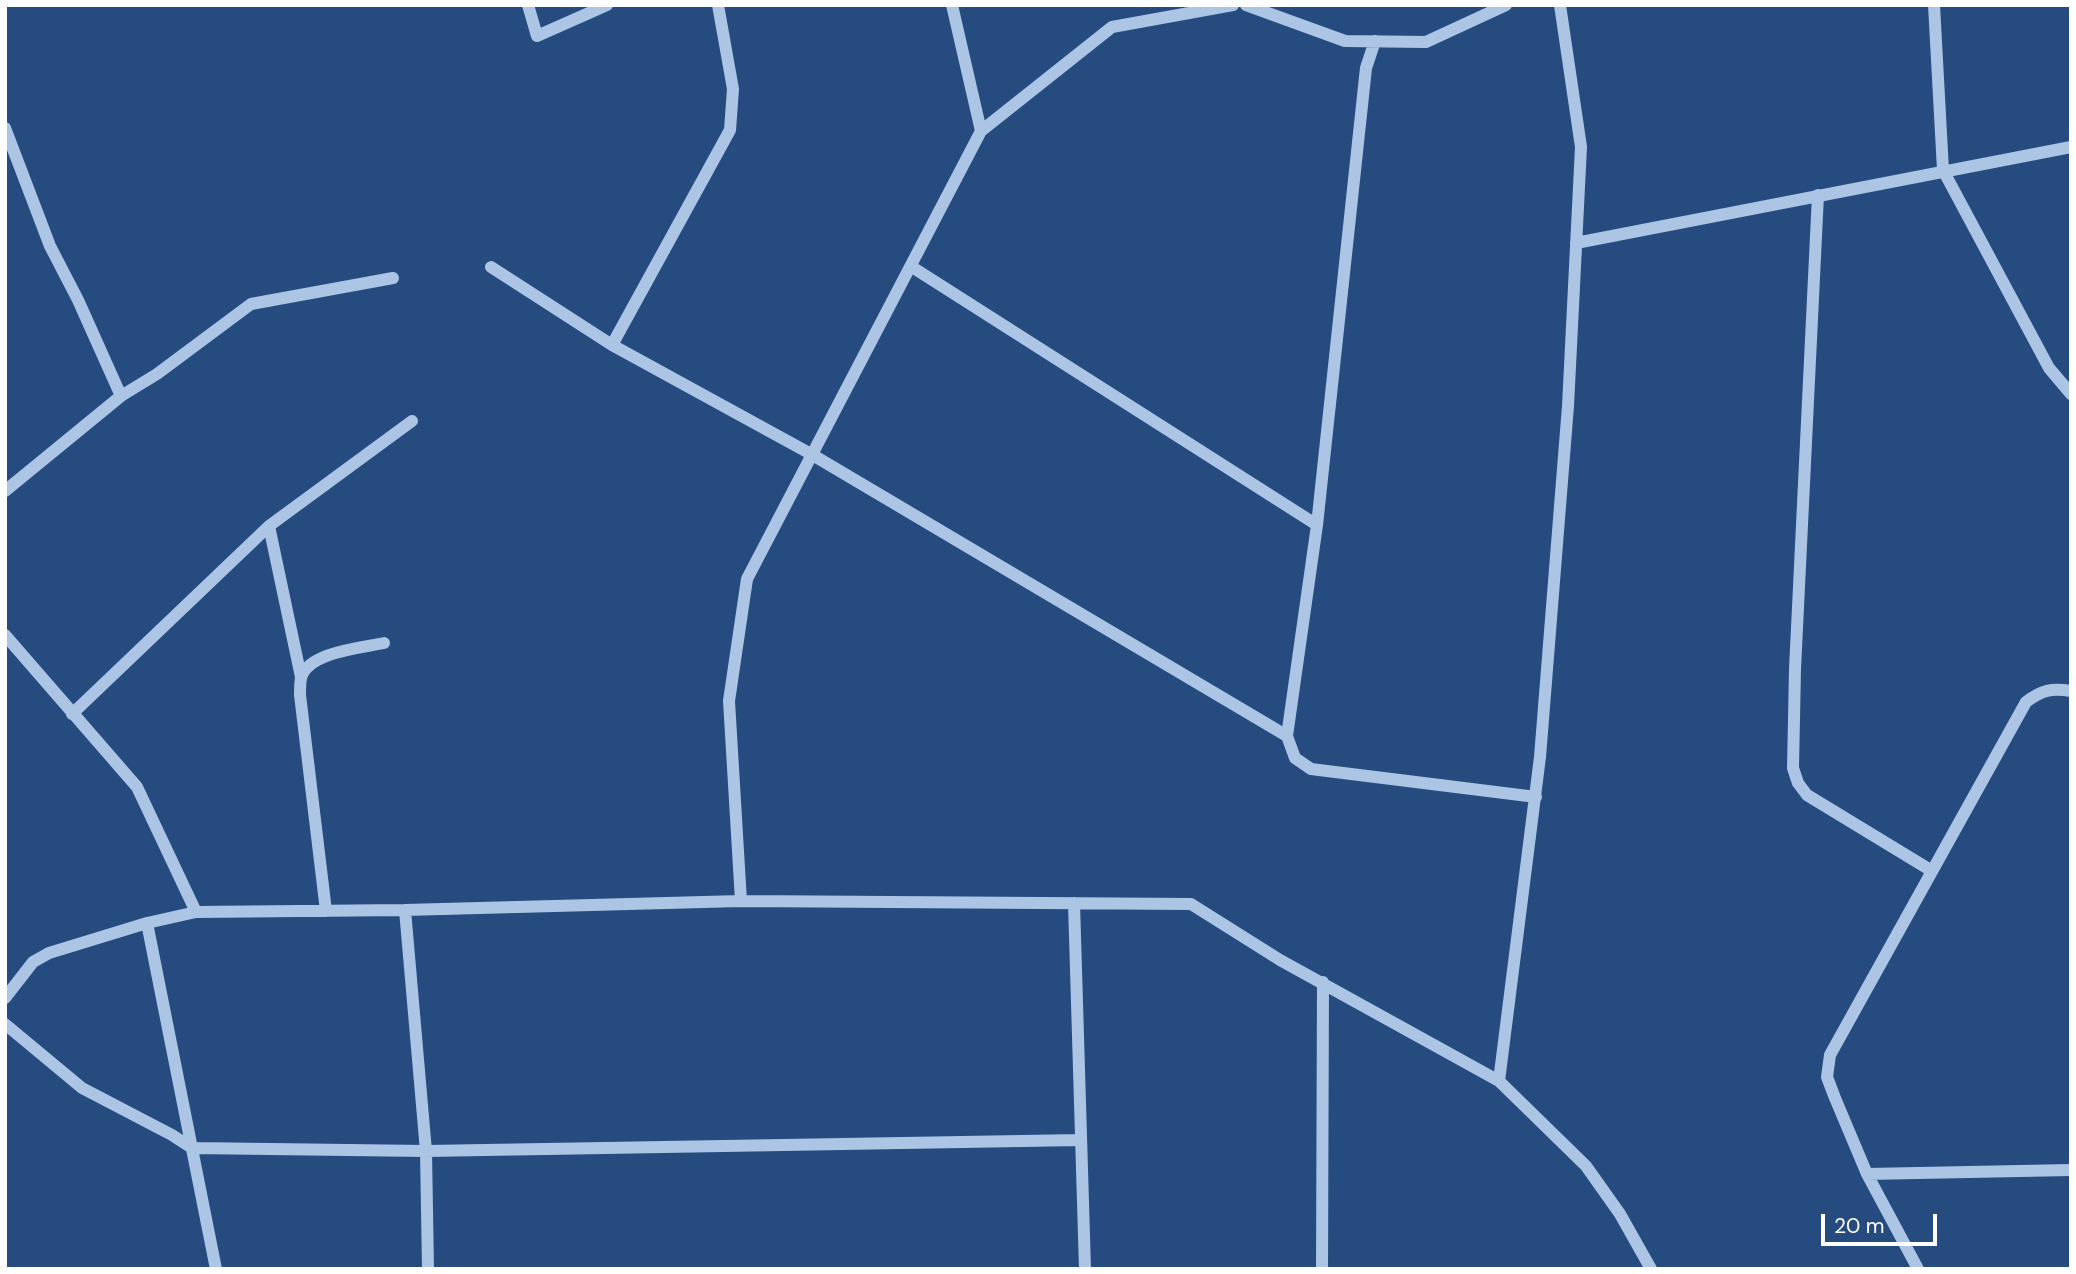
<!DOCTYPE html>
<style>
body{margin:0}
#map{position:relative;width:2076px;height:1274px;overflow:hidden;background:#264b7e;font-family:"DM Sans",sans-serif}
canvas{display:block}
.frame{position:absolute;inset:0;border:7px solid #fff;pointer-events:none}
.scale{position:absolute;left:1821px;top:1214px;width:116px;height:32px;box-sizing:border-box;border:4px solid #fff;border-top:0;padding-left:9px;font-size:21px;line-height:24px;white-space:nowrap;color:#fff;-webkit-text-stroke:5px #264b7e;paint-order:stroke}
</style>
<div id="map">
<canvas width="2076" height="1274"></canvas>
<div class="frame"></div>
<div class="scale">20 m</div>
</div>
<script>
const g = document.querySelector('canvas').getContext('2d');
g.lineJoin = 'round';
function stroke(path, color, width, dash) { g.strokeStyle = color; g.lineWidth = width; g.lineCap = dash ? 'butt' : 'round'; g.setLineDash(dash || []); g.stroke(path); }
const minor = new Path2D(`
 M528,5L537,36L607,5
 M952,5L981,131
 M1246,5L1345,41L1426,42L1506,5
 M1934,5L1943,170L2049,368L2071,394
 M1375,41L1366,68L1317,525L1287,736L1295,758L1311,769L1536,797
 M5,128L50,246L78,300L121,396
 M1818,195L1795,669L1793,768L1798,783L1807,795L1932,871
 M1576,243L2071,147
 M491,267L612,345L811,454L1287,736
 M912,267L1317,525
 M612,345L730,130L733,89L718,5
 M5,491L121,396L157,374L251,304L393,278
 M269,526L301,677
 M5,635L137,787L196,912
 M72,714L269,526L412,421
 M741,901L729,701L747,579L981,131L1112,27L1233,5
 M1074,903L1085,1269
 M405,910L426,1151L428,1269
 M326,911L300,695C300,689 300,683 301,678C308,652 361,648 384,643
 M147,923L216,1269
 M5,998L33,962L49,953L147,923L196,912L405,910L741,901L1191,904L1280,960L1499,1081L1586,1166L1620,1214L1651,1269
 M5,1024L82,1088L172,1135L192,1148L426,1151L1081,1140
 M1499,1081L1540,757L1568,406L1581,147L1560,5
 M1867,1174L2071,1170
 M1322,1269L1323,982
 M1918,1269L1867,1174L1835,1098L1827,1077L1830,1055L2026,702C2042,690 2051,688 2071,691`);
stroke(minor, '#acc5e5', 12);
</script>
